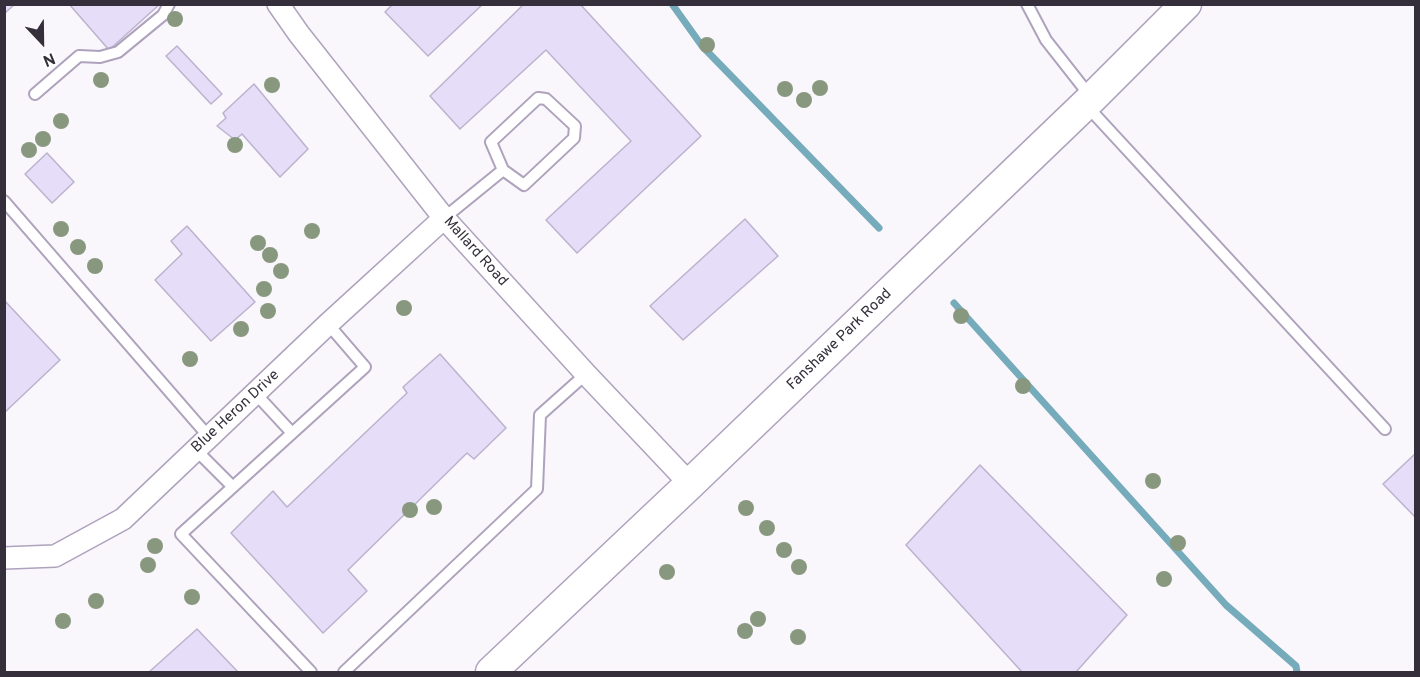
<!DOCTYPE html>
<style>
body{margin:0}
#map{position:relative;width:1420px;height:677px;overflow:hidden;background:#f9f6fc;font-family:Overpass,sans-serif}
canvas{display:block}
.frame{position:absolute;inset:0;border:6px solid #342f3a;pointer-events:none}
.north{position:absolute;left:12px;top:12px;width:60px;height:60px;-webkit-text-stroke:4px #fff;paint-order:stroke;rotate:158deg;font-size:16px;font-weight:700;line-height:24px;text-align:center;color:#342f3a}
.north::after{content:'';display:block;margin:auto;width:21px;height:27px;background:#342f3a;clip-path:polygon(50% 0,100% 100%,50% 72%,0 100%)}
</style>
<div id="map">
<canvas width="1420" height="677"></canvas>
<div class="frame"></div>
<div class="north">N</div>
</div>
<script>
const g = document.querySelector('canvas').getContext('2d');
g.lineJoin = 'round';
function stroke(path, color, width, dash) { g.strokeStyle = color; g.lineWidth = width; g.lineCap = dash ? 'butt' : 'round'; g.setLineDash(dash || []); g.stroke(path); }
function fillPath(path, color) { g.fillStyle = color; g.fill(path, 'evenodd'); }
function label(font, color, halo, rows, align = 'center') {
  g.font = font + ' Overpass,sans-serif'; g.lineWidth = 4.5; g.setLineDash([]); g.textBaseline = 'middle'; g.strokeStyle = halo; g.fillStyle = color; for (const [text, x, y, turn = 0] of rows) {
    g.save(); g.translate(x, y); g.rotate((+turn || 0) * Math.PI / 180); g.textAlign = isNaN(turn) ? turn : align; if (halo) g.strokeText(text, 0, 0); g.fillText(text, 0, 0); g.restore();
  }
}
const stream = new Path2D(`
 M672,4L702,46L879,228
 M954,303L1226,605L1296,666L1297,672`);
const building = new Path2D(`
 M4,4H15L4,14Z
 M69,4H160L109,50Z
 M393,4H483L428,56L385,12Z
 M524,4H580L701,136L577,253L546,220L631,141L546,50L460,129L430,96Z
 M177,46L222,94L211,104L166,56Z
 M254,84L308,149L280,177L242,134L235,140L217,126L226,118L223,113Z
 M47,153L74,182L52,203L25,174Z
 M745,219L778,256L683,340L650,306Z
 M187,226L255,302L211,341L155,280L182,254L171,241Z
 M4,300L60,360L4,413Z
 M440,354L506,428L474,459L467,453L348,570L367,591L323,633L231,533L273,491L287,507L407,393L403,387Z
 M1416,453V518L1383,484Z
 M980,465L1127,615L1076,672H1022L906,545Z
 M197,629L238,672H149Z`);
const service = new Path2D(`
 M1027,4L1046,40L1090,96
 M35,94L79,56L100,57L118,52L163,15L169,4
 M1086,105L1385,429
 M4,201L209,437
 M444,218L503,170L524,185L574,138L575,126L546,99L538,98L491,142L503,170
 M255,393L292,433
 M196,450L233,487
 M311,672L181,534L365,367L328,324
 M344,672L537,489L540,415L586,374`);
const minor = new Path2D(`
 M278,4L299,34L444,218L586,374L690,484
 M4,558L55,556L123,519L328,324L444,218`);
const secondary = new Path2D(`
 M491,672L690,484L1092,98L1186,4`);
const trees = [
 [175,19],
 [707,45],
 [101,80],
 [272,85],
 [820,88],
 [785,89],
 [804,100],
 [61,121],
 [43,139],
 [235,145],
 [29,150],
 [61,229],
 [312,231],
 [258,243],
 [78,247],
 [270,255],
 [95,266],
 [281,271],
 [264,289],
 [404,308],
 [268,311],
 [961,316],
 [241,329],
 [190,359],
 [1023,386],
 [1153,481],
 [434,507],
 [746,508],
 [410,510],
 [767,528],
 [1178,543],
 [155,546],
 [784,550],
 [148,565],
 [799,567],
 [667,572],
 [1164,579],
 [192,597],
 [96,601],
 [758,619],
 [63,621],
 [745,631],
 [798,637]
];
const streetNames = [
 ["Mallard Road",475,252,48],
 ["Fanshawe Park Road",840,340,-44],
 ["Blue Heron Drive",236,412,-43]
];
stroke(stream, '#75abba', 7);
fillPath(building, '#e6def8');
stroke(building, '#bbb3ce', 1.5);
stroke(service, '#aea2bc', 14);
stroke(minor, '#aea2bc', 24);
stroke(secondary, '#aea2bc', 33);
stroke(service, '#fff', 10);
stroke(minor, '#fff', 21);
stroke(secondary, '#fff', 30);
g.fillStyle = '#88987e';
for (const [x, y] of trees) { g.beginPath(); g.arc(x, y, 8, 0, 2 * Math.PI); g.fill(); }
label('15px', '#342f3a', '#fff', streetNames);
</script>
